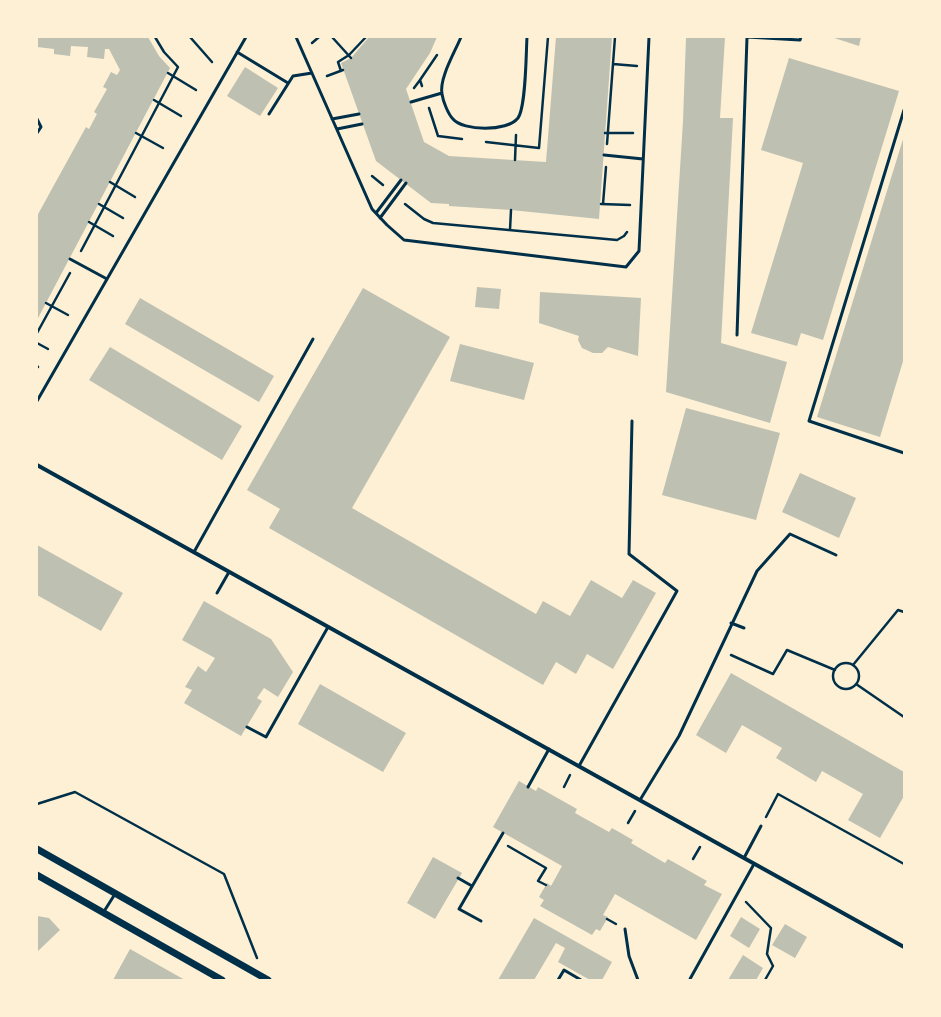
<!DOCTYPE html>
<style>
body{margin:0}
#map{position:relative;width:941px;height:1017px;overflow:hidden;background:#fdf0d5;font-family:"Golos Text",sans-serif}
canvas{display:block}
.frame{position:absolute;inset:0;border:38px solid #fdf0d5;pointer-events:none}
</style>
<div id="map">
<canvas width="941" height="1017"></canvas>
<div class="frame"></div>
</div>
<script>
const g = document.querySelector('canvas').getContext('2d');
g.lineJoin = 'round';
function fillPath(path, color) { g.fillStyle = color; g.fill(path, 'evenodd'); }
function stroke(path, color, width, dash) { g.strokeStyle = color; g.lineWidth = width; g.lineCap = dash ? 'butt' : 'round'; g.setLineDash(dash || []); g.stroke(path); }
const building = new Path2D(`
 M37,37H148L159,56L170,68L37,320V216L86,127L89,129L97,114L94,112L107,89L103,87L111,72L117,75L120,70L109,49H105L104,59L87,57L88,47L71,46L70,56L54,54V49L37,47Z
 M369,37H437L430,53L406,89L424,142L449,156L546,162L556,37H612L599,219L511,210L449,206V204L431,203L376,161L341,63L351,58Z
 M686,37H725L720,118H733L721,343L787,362L770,423L666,392L683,121Z
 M831,37H861L859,46Z
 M789,58L899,91L823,340L801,333L797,346L751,333L803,163L761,150Z
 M245,67L278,88L260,116L227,96Z
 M904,136V358L880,437L817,417Z
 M477,287L501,289L499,309L475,307Z
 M363,288L450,337L352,508L536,614L543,601L570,616L591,580L622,598L633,580L656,593L613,669L587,654L576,674L556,662L543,685L269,528L280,509L247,490Z
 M540,292L641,298L638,356L608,347L602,353H593L582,348L578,340L579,336L539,323Z
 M140,298L274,376L259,402L125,324Z
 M460,344L534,363L524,400L450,381Z
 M110,347L242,426L222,460L89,380Z
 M686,408L780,433L756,520L662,495Z
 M800,473L856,498L839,538L782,512Z
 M37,545L123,593L101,631L37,595Z
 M204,601L271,639L293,672L278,697L264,688L257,698L262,701L241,736L184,703L192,690L185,687L198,666L206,672L215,658L182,640Z
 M731,673L904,772V796L880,838L848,820L863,794L822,771L816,782L776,758L782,748L742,725L726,753L696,735Z
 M320,684L406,733L383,772L298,724Z
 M519,781L536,791L538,787L577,809L575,813L609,832L612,828L633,840L631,843L665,863L668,859L707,881L704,885L722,894L696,940L615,894L603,915L608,917L607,919L600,931L596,929L592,935L540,906L544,900L539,897L547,883L551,886L562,866L493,827Z
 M433,857L462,873L435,919L407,903Z
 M37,916L49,918L60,930L37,952Z
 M741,917L760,929L749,948L730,936Z
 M534,918L612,962L602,980H590L558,962L565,948L556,943L534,980H498Z
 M785,924L807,937L795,958L772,945Z
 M130,949L185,980H113Z
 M743,955L763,968L756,980H728Z`);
const path = new Path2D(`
 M190,37L212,62
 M332,37L351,58
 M312,43L319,37
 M613,64L637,66
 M341,71L338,62L349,55L366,37
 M168,73L196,90
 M327,76L343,70
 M422,86L420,80L437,55
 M414,88L420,80
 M154,100L181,116
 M429,108L438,136L462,139
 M136,133L163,148
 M605,133H633
 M486,142L539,148L548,37
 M607,144L615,37
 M515,160L516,135
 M372,176L383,185
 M110,182L135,197
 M99,204L123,218
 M405,204L424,219L433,223L617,240L624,236L627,232
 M601,204L630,205
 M603,204L606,167
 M89,222L113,236
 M510,230L511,210
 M81,251L178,67L164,52L155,37
 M46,303L68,315
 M37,333L70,273
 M37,343L48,349
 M37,366L38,367
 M731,655L773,674L787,650L835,670
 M833 676a13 13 0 1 1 26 0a13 13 0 1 1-26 0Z
 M853,665L898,610L904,612
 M856,684L904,717
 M564,787L570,775
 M37,804L75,792L224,874L257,958
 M766,817L778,794L904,864
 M628,823L635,811
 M508,846L546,868L538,881L546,885
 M693,859L700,847
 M746,902L771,928L767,954L773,966L765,980
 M607,919L616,924`);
const service = new Path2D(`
 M296,37L372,209L387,225L404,240L626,267L639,251L649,37
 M461,37C455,52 439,78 442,94C443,101 448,114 453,119C463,131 507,132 518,118C526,107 526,54 527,37
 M237,52L288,83
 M411,102L442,93
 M904,110L809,421L904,453
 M269,114L293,76L312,73
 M37,119L41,127L37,133
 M332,119L359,114
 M337,129L362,124
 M604,155L643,159
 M376,213L401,180
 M380,218L406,183
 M70,259L107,279
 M737,335L747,37L800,40L801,37
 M37,401L246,37
 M194,552L313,339
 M217,593L229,572
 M731,623L744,628
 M247,727L266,737L328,627
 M579,766L677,591L629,554L632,421
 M528,787L549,749
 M640,800L679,736L757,571L790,534L836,555
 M744,858L761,826
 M458,878L472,886
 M103,913L115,894
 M481,921L459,909L503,833
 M625,929L629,956L638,980
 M690,979L754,864
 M558,980L564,970L581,980`);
const minor = new Path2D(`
 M37,465L904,947`);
const tertiary = new Path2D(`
 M37,849L268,980
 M37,875L222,980`);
fillPath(building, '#bec0b2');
stroke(path, '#003049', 2.5);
stroke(service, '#003049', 3);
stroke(minor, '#003049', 4);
stroke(tertiary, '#003049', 7);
</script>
